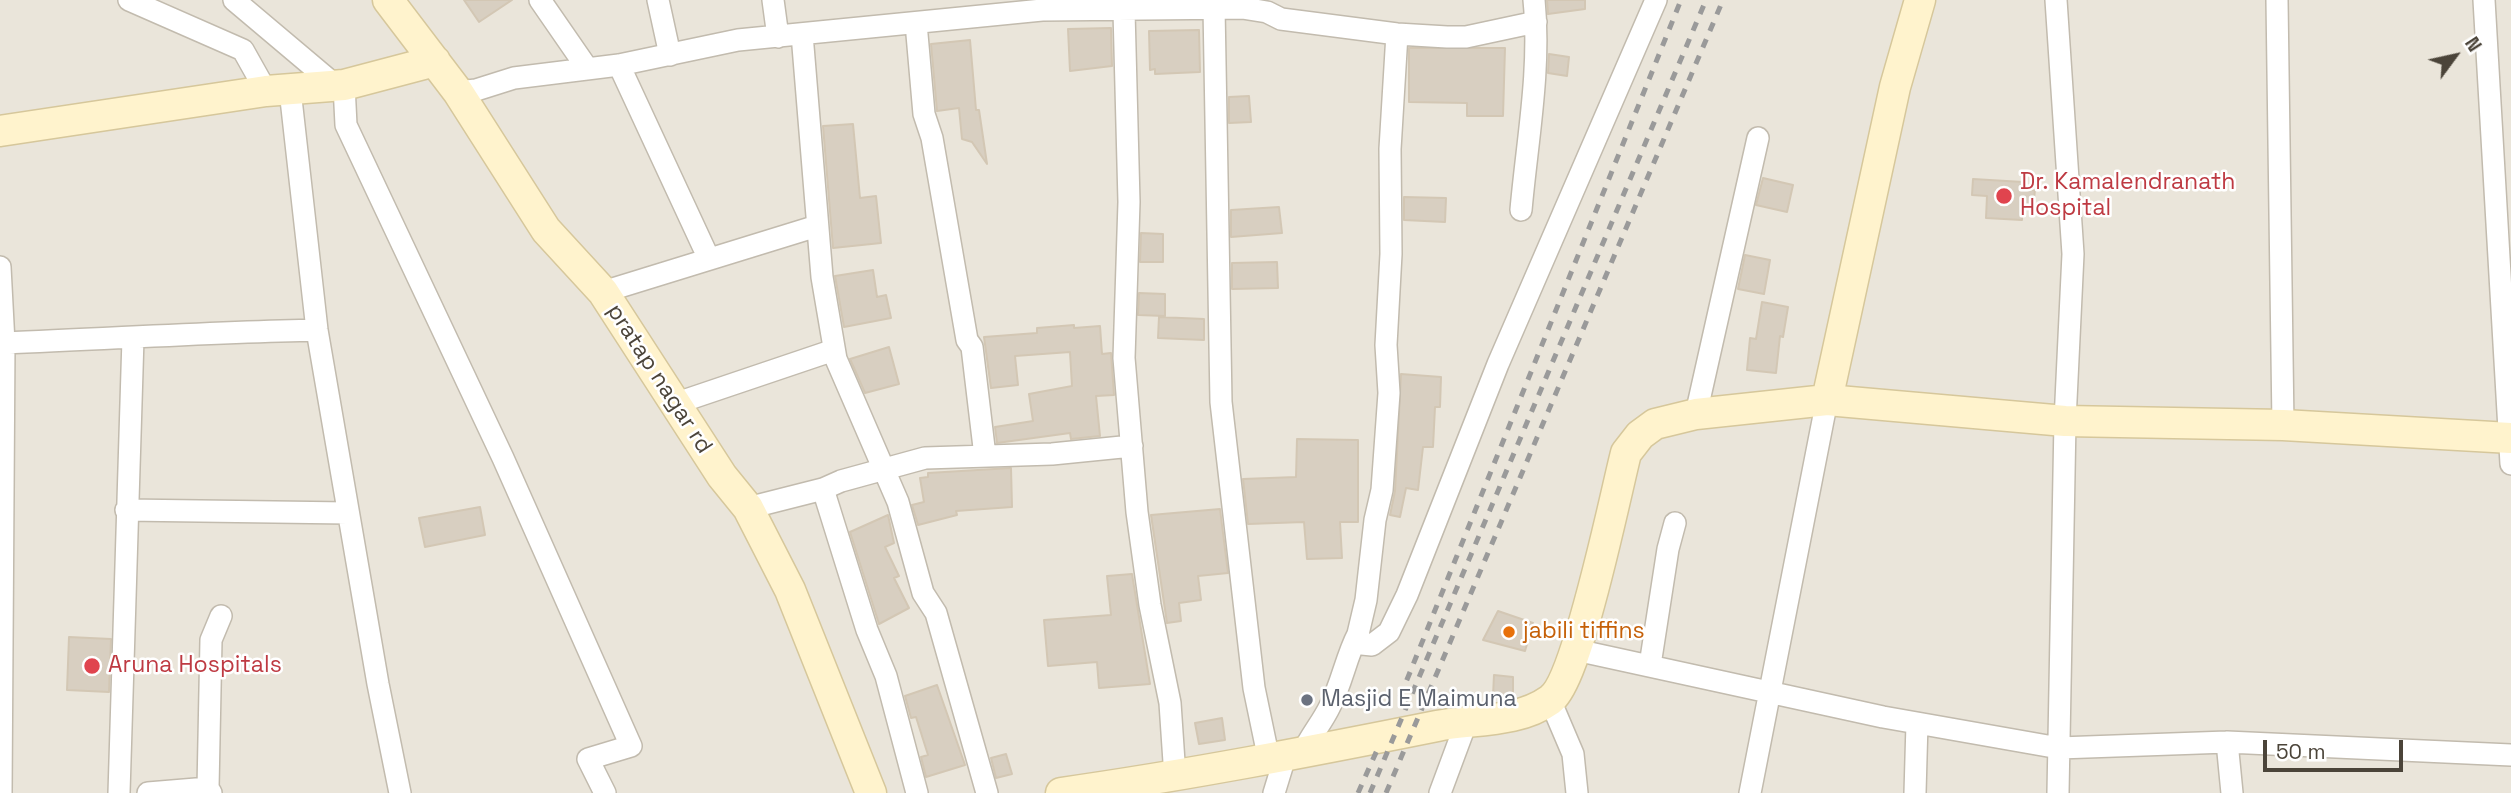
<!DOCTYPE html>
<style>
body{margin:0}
#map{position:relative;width:2511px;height:793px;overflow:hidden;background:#f6f3ec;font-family:"Space Grotesk",sans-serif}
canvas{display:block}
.north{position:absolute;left:2420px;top:21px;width:70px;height:70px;-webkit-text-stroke:5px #fff;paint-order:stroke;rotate:57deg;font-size:19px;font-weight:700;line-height:28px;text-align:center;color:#4b4439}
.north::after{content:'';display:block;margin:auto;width:24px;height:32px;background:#4b4439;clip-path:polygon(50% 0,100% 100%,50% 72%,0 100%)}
.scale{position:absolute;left:2263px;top:740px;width:140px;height:32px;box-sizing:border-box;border:4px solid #4b4439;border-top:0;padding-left:9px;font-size:21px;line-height:24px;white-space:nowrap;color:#4b4439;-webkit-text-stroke:5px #fff;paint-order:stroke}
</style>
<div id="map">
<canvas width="2511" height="793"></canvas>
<div class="north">N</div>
<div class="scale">50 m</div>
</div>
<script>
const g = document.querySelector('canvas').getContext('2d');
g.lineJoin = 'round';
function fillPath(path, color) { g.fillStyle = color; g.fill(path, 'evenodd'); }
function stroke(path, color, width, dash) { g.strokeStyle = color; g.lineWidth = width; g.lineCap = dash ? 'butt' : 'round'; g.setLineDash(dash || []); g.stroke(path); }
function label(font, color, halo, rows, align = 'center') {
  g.font = font + ' "Space Grotesk",sans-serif'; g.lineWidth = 5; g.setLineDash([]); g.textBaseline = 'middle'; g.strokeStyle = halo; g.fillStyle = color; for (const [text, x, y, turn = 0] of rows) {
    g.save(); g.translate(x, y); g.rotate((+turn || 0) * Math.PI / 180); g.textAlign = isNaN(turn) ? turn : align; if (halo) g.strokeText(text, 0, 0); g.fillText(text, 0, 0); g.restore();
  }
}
const residential = new Path2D(`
 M0,0H2511V793H0Z`);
const building = new Path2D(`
 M464,0H512L479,22Z
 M1547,0H1585V9L1548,14Z
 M1111,28L1112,66L1070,71L1068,29Z
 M1199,30L1200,72L1155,74V69L1150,70L1149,31Z
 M970,40L976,110H979L987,164L972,142L962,139L959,108L937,111L931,44Z
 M1409,48H1505L1503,116H1467V103L1409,102Z
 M1549,54L1569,57L1567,76L1548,73Z
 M1249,96L1251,122L1229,123V97Z
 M853,124L860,198L876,196L881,243L833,248L823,126Z
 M1763,178L1793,185L1787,212L1756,205Z
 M1973,179L2023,182V189L2035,190L2033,208H2022V220L1986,218L1987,196L1972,195Z
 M1404,197L1446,198L1445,222L1404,220Z
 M1279,207L1282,233L1231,237V210Z
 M1141,233L1163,234V262H1140Z
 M1745,255L1770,260L1764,294L1738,289Z
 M1277,262L1278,288L1232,289V263Z
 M873,270L877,297L886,295L891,318L844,327L835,276Z
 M1139,293L1165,294V316L1138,315Z
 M1762,302L1788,307L1783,337L1780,336L1776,373L1747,370L1750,338L1756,339Z
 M1159,317L1204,319V340L1158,338Z
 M1074,325V328L1100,326L1102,354L1111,353L1114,395L1096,396L1100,436L1071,439L1070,433L997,443L995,427L1033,421L1029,394L1072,386L1070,352L1015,356L1018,385L991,388L984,337L1037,333V328Z
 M889,347L899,384L865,393L850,359Z
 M1401,374L1441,377L1440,407H1435L1433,447H1423L1418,490L1406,488L1400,517L1390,515L1395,491Z
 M1297,439L1358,440V522H1340L1342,558L1307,559L1304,522L1248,524L1243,479L1296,477Z
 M1011,468L1012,507L956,511L957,515L918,525L912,505L924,502L920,478L928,477V473Z
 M480,507L485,535L425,547L419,518Z
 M1220,509L1228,573L1198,576L1201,600L1179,603L1181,621L1167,623L1151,515Z
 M888,515L894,543L885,547L899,576L894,578L909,608L879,624L850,532Z
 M1132,574L1150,684L1099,688L1097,662L1048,666L1044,620L1111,615L1107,576Z
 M1498,611L1533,623L1525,651L1483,640Z
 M69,637L111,639L109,692L67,690Z
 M1494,675L1513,677V696H1493Z
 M937,685L965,765L926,777L921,757L928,755L916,717L911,718L905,696Z
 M1222,718L1225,740L1199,744L1195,723Z
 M1006,754L1012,774L996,778L991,758Z`);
const street = new Path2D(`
 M129,0L243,50L266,91
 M234,0L336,86
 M540,0L587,68
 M658,0L670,55
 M773,0L778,37
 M2056,0L2073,254L2065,421L2058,793
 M2277,0L2283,425
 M2484,0L2511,464
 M1214,7L1221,402L1254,688L1269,760
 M1124,11L1129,202L1124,358L1137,512L1150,605L1170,703L1175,777
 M916,23L924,114L932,138L967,340L972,347L985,456
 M802,34L822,277L836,359L898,502L923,593L936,613L987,793
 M1397,34L1390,149L1391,254L1386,345L1389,393L1382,490L1375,520L1366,600L1358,634L1362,644L1372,645L1389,632L1407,595L1498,364L1656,0
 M619,65L709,259
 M344,85L346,125L503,458L631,746L588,759L605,793
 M290,90L317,330L378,684L400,793
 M458,92L476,90L514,78L619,65L738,40L1042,10L1242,8L1267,12L1281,19L1397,34L1447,37H1466L1536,22
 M1521,210C1527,142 1541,69 1534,0
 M0,267L4,343L1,793
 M603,292L817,226
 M4,343C109,339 212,332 317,330
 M674,404L834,350
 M1696,414L1758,138
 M748,508L823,489
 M126,510L348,513
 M1576,650L1883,717L2059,748L2227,742L2511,755
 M1650,665L1668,549L1675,523
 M1550,700L1573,754L1577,793
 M2227,742L2232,793
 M1302,754C1310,736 1322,723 1330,706C1342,683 1346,657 1358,634
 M208,788L211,640L221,616
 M119,793L133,338
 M148,793L208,788L211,793
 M917,793L886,676L867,630L823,489L841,481L925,458L1052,454L1132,446
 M1274,793L1285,757
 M1440,793L1466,723
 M1750,793L1827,400
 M1915,793L1917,723`);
const secondary = new Path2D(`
 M388,0L458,92L546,230L603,292L722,476L748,508L790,590L871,793
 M0,131L266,91L344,85L435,61
 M1827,400L1895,87L1920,0
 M1061,793C1188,775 1312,751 1437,726C1473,719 1518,723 1550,700C1578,680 1615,496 1626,453L1640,435L1655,424L1696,414L1827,400L2065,421L2283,425L2511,438`);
const rail = new Path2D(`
 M1400,697L1681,0
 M1358,793L1378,748
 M1370,793L1706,0
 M1386,793L1723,0`);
const markers = [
 [2004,196,9,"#e0444e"],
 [1509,632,7,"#e8710a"],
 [92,666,9,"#e0444e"],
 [1307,700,7,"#6b7280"]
];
const healthNames = [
 ["Dr. Kamalendranath",2020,183],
 ["Hospital",2020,209],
 ["Aruna Hospitals",108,666]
];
const streetNames = [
 ["pratap nagar rd",659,379,57]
];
const foodNames = [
 ["jabili tiffins",1523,632]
];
const worshipNames = [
 ["Masjid E Maimuna",1321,700]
];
fillPath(residential, '#eae5da');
fillPath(building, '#d8cfc1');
stroke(building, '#d3c7b4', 2);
stroke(street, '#c2bbae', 24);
stroke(secondary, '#d6c79b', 33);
stroke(street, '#fff', 21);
stroke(secondary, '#fff3cd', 30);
stroke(rail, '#9a9a9a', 5, [9, 9]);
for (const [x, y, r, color] of markers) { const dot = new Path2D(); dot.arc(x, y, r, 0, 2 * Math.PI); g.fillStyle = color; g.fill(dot); stroke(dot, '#fff', 2.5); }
label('23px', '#be3a42', '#fff', healthNames, 'left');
label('23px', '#4b4439', '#fff', streetNames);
label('23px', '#c56008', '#fff', foodNames, 'left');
label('23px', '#5b616d', '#fff', worshipNames, 'left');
</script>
